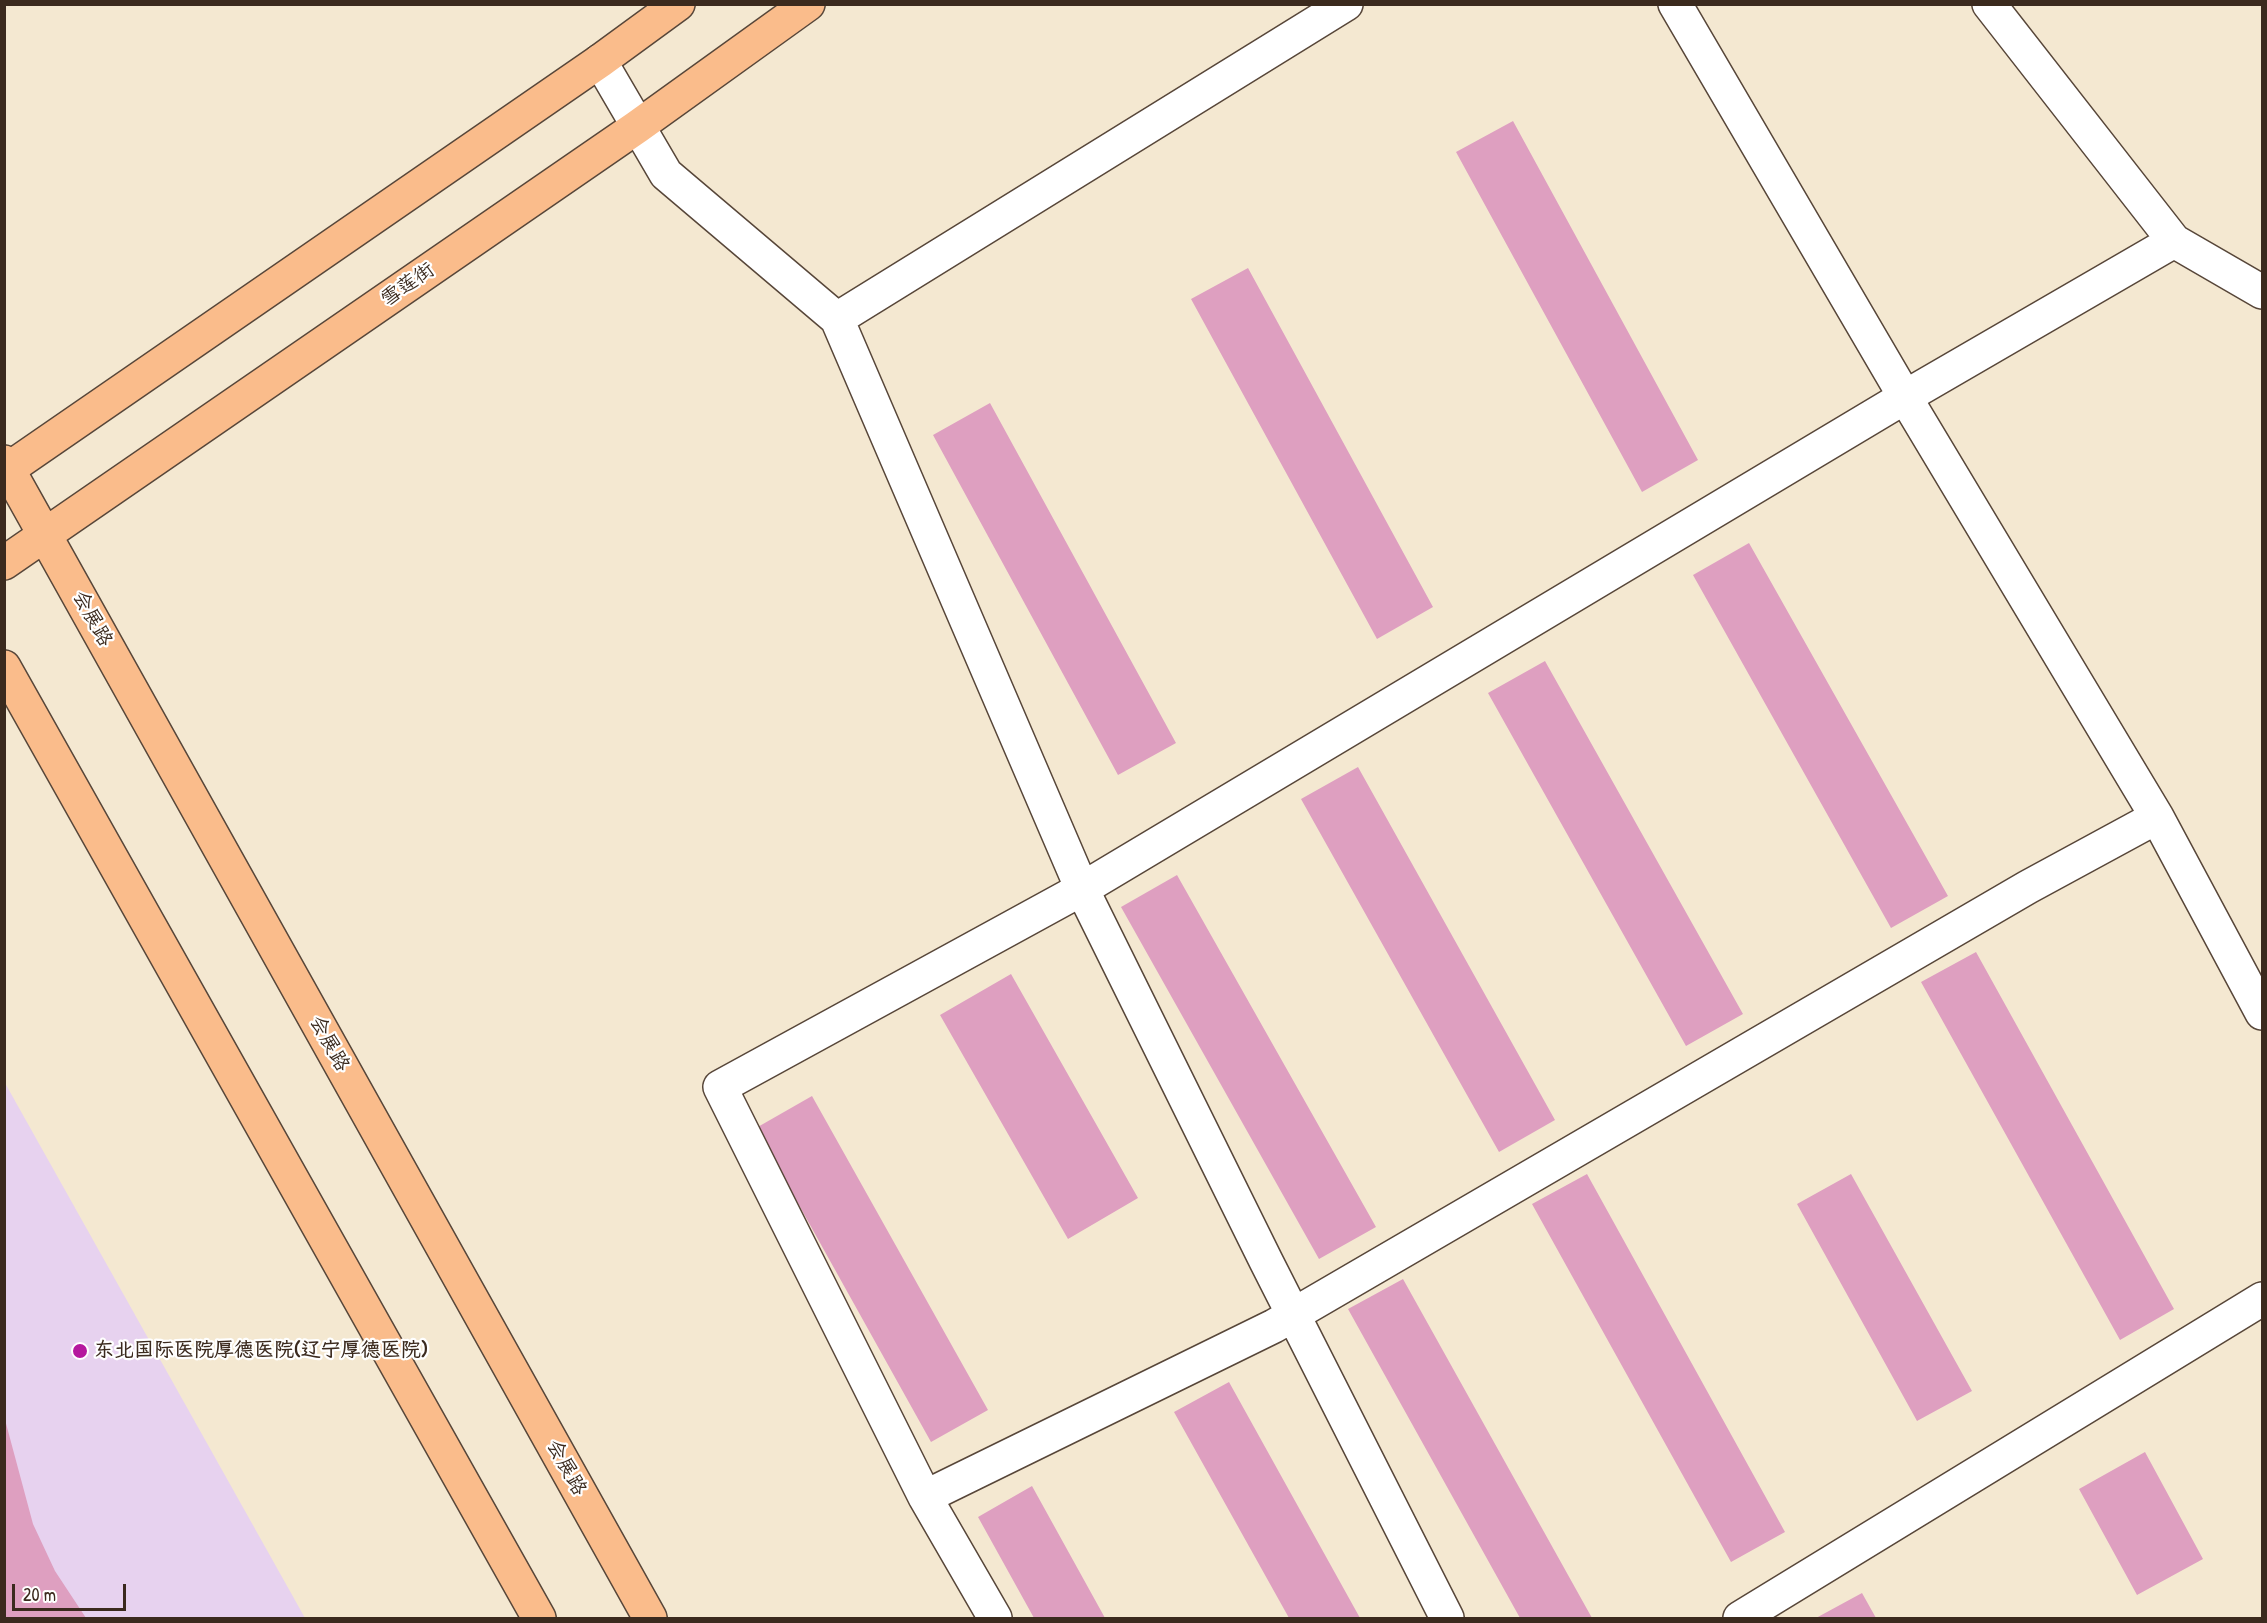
<!DOCTYPE html>
<meta charset="utf-8">
<style>
body{margin:0}
#map{position:relative;width:2267px;height:1623px;overflow:hidden;background:#f4e8d1;font-family:"Patrick Hand",sans-serif}
canvas{display:block}
.frame{position:absolute;inset:0;border:6px solid #3b2a1e;pointer-events:none}
.scale{position:absolute;left:12px;top:1584px;width:114px;height:27px;box-sizing:border-box;border:3px solid #3b2a1e;border-top:0;padding-left:8px;font-size:18px;line-height:21px;white-space:nowrap;color:#3b2a1e;-webkit-text-stroke:4px #fff;paint-order:stroke}
</style>
<div id="map">
<canvas width="2267" height="1623"></canvas>
<div class="frame"></div>
<div class="scale">20 m</div>
</div>
<script>
const g = document.querySelector('canvas').getContext('2d');
g.lineJoin = 'round';
function fillPath(path, color) { g.fillStyle = color; g.fill(path, 'evenodd'); }
function stroke(path, color, width, dash) { g.strokeStyle = color; g.lineWidth = width; g.lineCap = dash ? 'butt' : 'round'; g.setLineDash(dash || []); g.stroke(path); }
function label(font, color, halo, rows, align = 'center') {
  g.font = font + ' "Patrick Hand","LXGW WenKai TC",sans-serif'; g.lineWidth = 4.5; g.setLineDash([]); g.textBaseline = 'middle'; g.strokeStyle = halo; g.fillStyle = color; for (const [text, x, y, turn = 0] of rows) {
    g.save(); g.translate(x, y); g.rotate((+turn || 0) * Math.PI / 180); g.textAlign = isNaN(turn) ? turn : align; if (halo) g.strokeText(text, 0, 0); g.fillText(text, 0, 0); g.restore();
  }
}
const built = new Path2D(`
 M5,1083L305,1618H5Z`);
const building = new Path2D(`
 M1513,121L1698,460L1642,492L1456,152Z
 M1248,268L1433,607L1377,639L1191,299Z
 M990,403L1176,743L1118,775L933,435Z
 M1749,543L1948,896L1891,928L1693,575Z
 M1545,661L1743,1014L1686,1046L1488,693Z
 M1358,767L1555,1120L1499,1152L1301,799Z
 M1177,875L1376,1227L1319,1259L1121,907Z
 M1976,952L2174,1309L2120,1340L1921,982Z
 M1011,974L1138,1198L1068,1239L940,1015Z
 M812,1096L988,1410L931,1442L756,1128Z
 M1587,1174L1785,1532L1731,1562L1532,1204Z
 M1851,1174L1972,1391L1917,1421L1797,1204Z
 M1403,1279L1592,1618H1520L1348,1309Z
 M1229,1382L1360,1618H1289L1174,1412Z
 M4,1416L33,1524L55,1571L86,1618H4Z
 M2145,1452L2203,1559L2137,1595L2079,1489Z
 M1032,1486L1105,1618H1034L978,1517Z
 M1862,1593L1876,1618H1816Z`);
const minor = new Path2D(`
 M1346,4L837,319L1082,889L1266,1261L1447,1618
 M1675,4L1905,397L2157,817L2262,1013
 M1989,4L2174,241L2262,292
 M600,61L666,174L837,319
 M925,1497L1274,1326L2028,887L2157,817
 M995,1618L925,1497L720,1087L1082,889L1905,397L2174,241
 M1740,1618L2262,1299`);
const major = new Path2D(`
 M4,462L650,1618
 M4,472L600,61L678,4
 M4,563L637,127L808,4
 M4,667L539,1618`);
const markers = [
 [80,1351,8,"#b5179e"]
];
const streetNames = [
 ["雪莲街",408,285,-35],
 ["会展路",92,619,61],
 ["会展路",329,1044,61],
 ["会展路",566,1468,61]
];
const poiNames = [
 ["东北国际医院厚德医院(辽宁厚德医院)",94,1351]
];
fillPath(built, '#e7d2ef');
fillPath(building, '#de9fc0');
stroke(minor, '#574639', 36);
stroke(major, '#574639', 36);
stroke(minor, '#fff', 33);
stroke(major, '#fabc8b', 33);
for (const [x, y, r, color] of markers) { const dot = new Path2D(); dot.arc(x, y, r, 0, 2 * Math.PI); g.fillStyle = color; g.fill(dot); stroke(dot, '#fff', 2); }
label('20px', '#3b2a1e', '#fff', streetNames);
label('bold 20px', '#3b2a1e', '#fff', poiNames, 'left');
</script>
